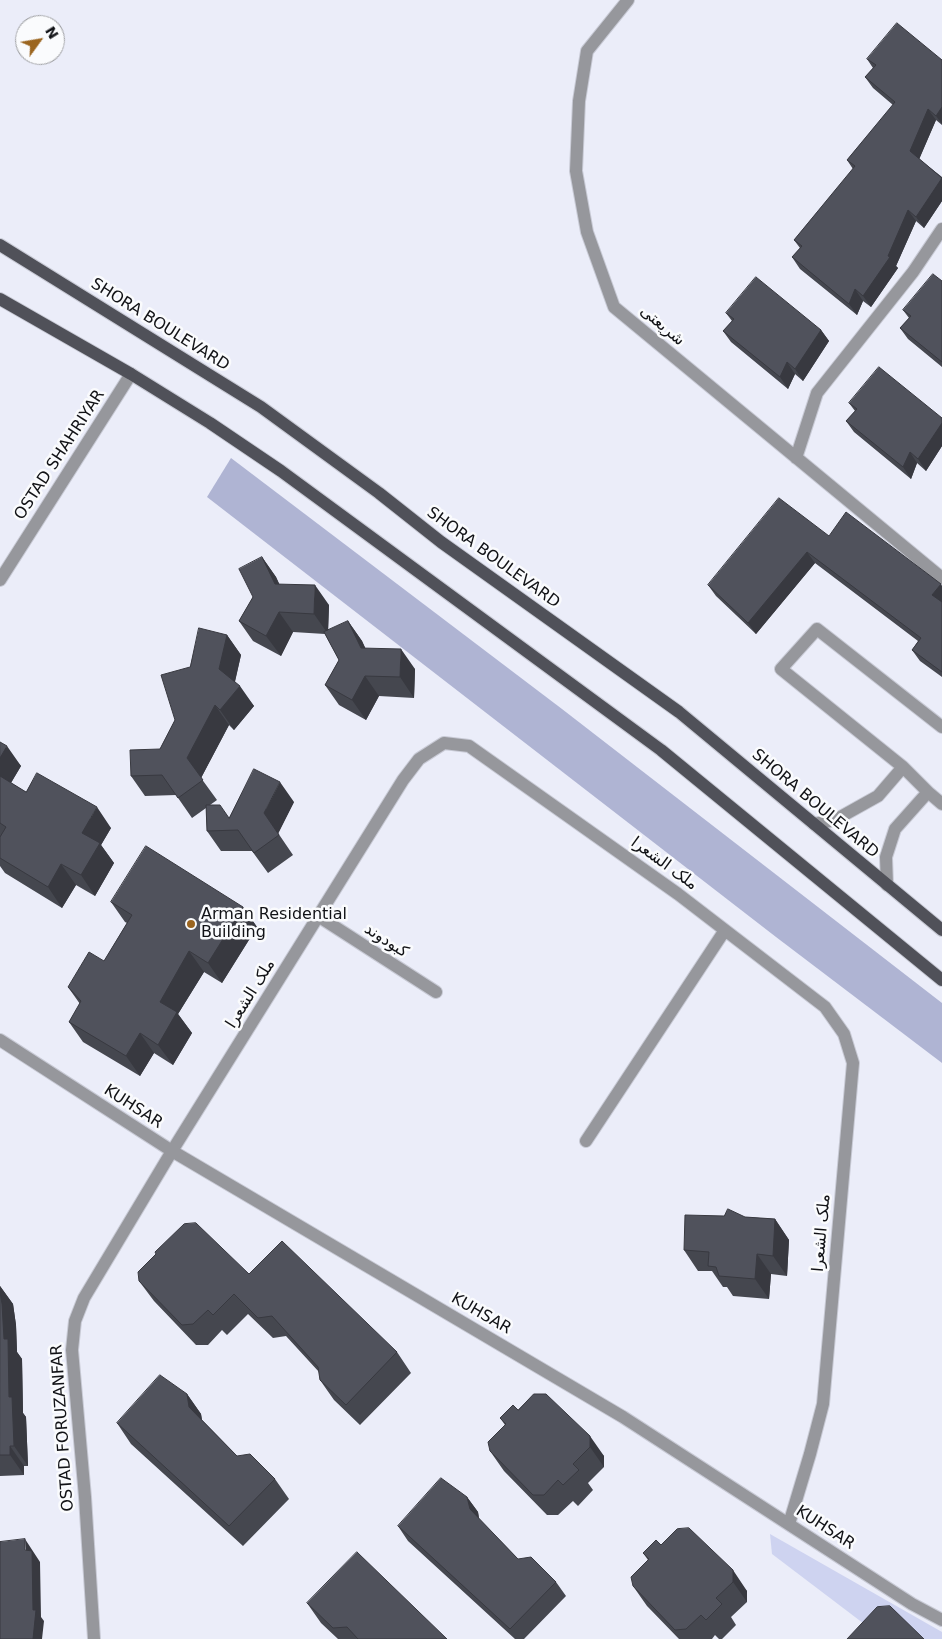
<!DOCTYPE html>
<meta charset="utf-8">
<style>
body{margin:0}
#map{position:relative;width:942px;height:1639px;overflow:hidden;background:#ebedf9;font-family:"DejaVu Sans",sans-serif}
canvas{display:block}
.north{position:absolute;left:15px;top:15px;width:50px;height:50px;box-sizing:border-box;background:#fafbfd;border:1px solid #9d9ea1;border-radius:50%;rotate:58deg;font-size:14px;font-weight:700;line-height:20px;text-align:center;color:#111216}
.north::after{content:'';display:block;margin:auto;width:18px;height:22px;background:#9b651f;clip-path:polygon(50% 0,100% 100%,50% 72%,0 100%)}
</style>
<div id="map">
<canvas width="942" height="1639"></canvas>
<div class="north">N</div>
</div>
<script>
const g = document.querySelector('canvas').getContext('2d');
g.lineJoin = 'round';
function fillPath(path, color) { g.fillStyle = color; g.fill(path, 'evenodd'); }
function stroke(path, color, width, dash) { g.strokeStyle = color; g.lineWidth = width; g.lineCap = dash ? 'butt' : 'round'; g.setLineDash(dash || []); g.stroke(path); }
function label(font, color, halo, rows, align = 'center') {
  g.font = font + ' "DejaVu Sans","Noto Sans Arabic",sans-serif'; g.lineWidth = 5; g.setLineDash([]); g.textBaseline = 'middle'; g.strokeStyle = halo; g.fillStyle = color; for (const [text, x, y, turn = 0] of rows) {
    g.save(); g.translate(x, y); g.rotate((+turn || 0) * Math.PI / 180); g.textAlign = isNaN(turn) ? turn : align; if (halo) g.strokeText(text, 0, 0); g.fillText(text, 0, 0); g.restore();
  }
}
const green = new Path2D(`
 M770,1534L942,1632V1639H884L772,1554Z`);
const forest = new Path2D(`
 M231,458L562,709L942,1003V1063L776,937L207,497Z`);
const minor = new Path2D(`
 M628,0L587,51L579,101L576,171L587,232L614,307L942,578
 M796,458L817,393L913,272L942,229
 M0,580L131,374
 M903,767L928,792
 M814,824L835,820L878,796L903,767L781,669L817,629L942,727
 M887,885L886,857L895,829L928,792L942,804
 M318,916L436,992
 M0,1040L172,1151L623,1417L912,1604L942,1620
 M586,1141L725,930
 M94,1639L85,1497L72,1350L75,1321L84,1298L172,1151L403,780L419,759L444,743L469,746L678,894L825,1007L844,1034L853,1063L823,1404L810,1454L789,1524`);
const major = new Path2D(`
 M0,245L261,407L379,493L441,542L679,712L942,930
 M0,299L131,374L210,423L281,471L661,750L942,980`);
const wall = new Path2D(`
 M867,59L942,60V125L936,120L919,159L942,177V201L924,228L916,221L896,266L898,268L871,307L863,301L857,315L800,269L792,257L800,248L794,240L853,169L847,160L893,105L873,88L865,77L873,68Z
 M942,281V367L908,339L900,328L909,318L903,310Z
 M726,313L821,330L829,341L803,381L795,374L788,389L731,342L723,331L732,321Z
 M849,403L942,418V446L926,471L917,463L911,479L854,432L846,421L855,411Z
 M829,536L942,586V677L920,661L912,650L918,641L815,563L756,634L716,596L708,585Z
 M262,557L276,577L279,584L329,605L328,630L348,621L362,641L365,648L415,669L414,698L379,696L366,720L339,705L325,685L339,660L325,634L293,632L281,656L253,641L239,621L253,597Z
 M227,635L241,655L235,682L254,706L234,730L229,725L201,778L217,800L210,805L229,818L294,802L278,833L293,855L268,873L252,851H221L207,831L206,808L192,818L176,795L145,796L131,776L160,749L175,720L190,667Z
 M0,742L21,766L11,783L26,792L111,828L101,845L114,863L95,896L76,885L62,908L5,873L0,866Z
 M111,902L243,907L257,927L222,983L204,972L178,1014L192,1033L173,1065L154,1053L140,1076L83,1042L69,1022L80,1004L68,987L104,961L127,923L125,922Z
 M745,1217L775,1219L789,1240L787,1276L771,1274L769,1299L733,1296L727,1287H723L712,1271H698L684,1250Z
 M249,1274L397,1352L411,1373L360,1425L334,1400L320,1380L319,1372L286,1336L273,1338L248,1314L227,1335L222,1330L208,1345H196L154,1301L139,1281Z
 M0,1286L13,1304L16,1325L17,1352L22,1359L23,1413L26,1417L28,1466H24V1475L0,1476Z
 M187,1394L201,1414L202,1420L237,1456L275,1479L289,1499L243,1546L131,1444L117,1423Z
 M534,1394L604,1456V1467L588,1483L593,1490L578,1506L573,1501L558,1515H547L504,1471L490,1451L505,1425L500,1418L518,1410Z
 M467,1497L478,1512L479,1519L518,1559L556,1582L566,1596L524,1639H515L408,1541L398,1526Z
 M677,1529L747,1591V1602L731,1617L736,1625L722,1639H719L715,1635L712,1639H679L647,1606L633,1586L648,1560L643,1553L661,1545Z
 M307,1603L447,1639H338L321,1623Z`);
const shadedWall = new Path2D(`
 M942,107V124L936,116Z
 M928,109L936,120L918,162L910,151Z
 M942,178V201L924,228L916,217Z
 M908,210L916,221L896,266L898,268L871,307L863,296L888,256Z
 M855,289L863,301L857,315L849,304Z
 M821,330L829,341L803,381L795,369Z
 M787,362L795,374L788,389L780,377Z
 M942,423V446L926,471L918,459Z
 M910,452L917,463L911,479L903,467Z
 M807,552L815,563L756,634L748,623Z
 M262,557L276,577L289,604L275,584Z
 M941,584L942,586V603L932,595Z
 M315,585L329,605L328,634L314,614Z
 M279,612L293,632L281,656L266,636Z
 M348,621L362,641L375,668L361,648Z
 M227,635L241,655L233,689L219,669Z
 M401,649L415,669L414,698L400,677Z
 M365,676L379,696L366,720L352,700Z
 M240,686L254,706L234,730L220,710Z
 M215,705L229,725L201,778L187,758Z
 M7,746L21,766L6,791L0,783V758Z
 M280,782L294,802L278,834L264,813Z
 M97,807L111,828L101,845L114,863L95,896L81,875L82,833Z
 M61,864L76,885L62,908L48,887Z
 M243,907L257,927L222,983L208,963Z
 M189,951L204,972L178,1014L192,1033L173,1065L158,1045L160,1002Z
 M140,1033L154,1053L140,1076L126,1056Z
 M775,1219L789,1240L787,1276L773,1256Z
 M757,1254L771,1274L769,1299L755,1279Z
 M0,1286L13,1304L16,1325L17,1352L22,1359L23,1413L26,1417L28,1466L14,1446L4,1339L0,1297Z
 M187,1394L201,1414L203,1427L189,1407Z
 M590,1436L604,1456V1467L590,1447Z
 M10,1446L24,1466V1475L10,1455Z
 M467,1497L478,1512L480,1524L470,1509Z
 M25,1539L40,1562L41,1617L44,1621L42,1639H33Z
 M733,1570L747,1591V1602L733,1582Z`);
const building = new Path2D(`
 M897,23L942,60V107L936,116L928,109L910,151L942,178L916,217L908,210L888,256L890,257L863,296L855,289L849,304L792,257L802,246L794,240L855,166L847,160L895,102L865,77L876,65L867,59Z
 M933,274L942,281V362L900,328L911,316L903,310Z
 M756,277L821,330L795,369L787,362L780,377L723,331L734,319L726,313Z
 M879,367L942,418V423L918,459L910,452L903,467L846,421L857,409L849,403Z
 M779,498L829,536L846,512L941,584L932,595L942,602V672L912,650L921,638L807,552L748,623L708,585Z
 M262,557L275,584L315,585L314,614L279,612L266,636L239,621L253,597L239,569Z
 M348,621L361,648L401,649L400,677L365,676L352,700L325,685L339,660L324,632Z
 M199,628L227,635L219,669L240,686L220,710L215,705L187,758L203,780L178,798L162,775L131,776L130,750L160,749L175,720L161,675L190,667Z
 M0,742L7,746L0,758Z
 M254,769L280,782L264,813L279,835L254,853L238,830L207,831L206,805H220L229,818Z
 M37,773L97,807L82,833L100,843L81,875L61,864L48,887L0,858V837L6,827L0,823V776L26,792Z
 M146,846L243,907L208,963L189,951L160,1002L177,1012L158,1045L140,1033L126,1056L69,1022L81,1001L68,987L89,952L104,961L132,915L111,902Z
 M728,1209L745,1217L775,1219L773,1256L757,1254L755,1279L719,1276L716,1267L708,1266L709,1252L684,1250L685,1215L724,1216Z
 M196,1223L249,1274L282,1241L397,1352L346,1405L320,1380L318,1367L272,1316L258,1318L234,1294L213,1315L208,1310L193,1324L182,1325L139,1281L138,1272L156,1254L155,1252L184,1224Z
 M0,1292L2,1304L4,1339H8L9,1397H12L14,1446H10V1455H0Z
 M160,1375L187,1394L189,1407L237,1456L250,1454L275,1479L229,1526L117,1423Z
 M534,1394H546L590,1436V1447L573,1464L579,1470L563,1485L558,1480L544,1495H533L490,1451L488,1442L506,1424L500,1418L513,1405L518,1410Z
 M441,1478L467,1497L470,1509L518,1559L531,1557L556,1582L510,1629L398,1526Z
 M689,1528L733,1570V1582L716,1598L722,1604L706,1620L701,1615L686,1629L675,1630L633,1586L631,1577L649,1559L643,1553L656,1540L661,1545L677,1529Z
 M25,1539V1550L32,1551L33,1610H36L33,1639H0V1542Z
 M357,1552L447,1639H358L347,1627L333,1628L307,1603Z
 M890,1606L924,1639H847L877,1607Z`);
const markers = [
 [191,924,5,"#9b651f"]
];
const streetNames = [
 ["SHORA BOULEVARD",160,325,32],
 ["شریعتی",662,326,40],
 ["OSTAD SHAHRIYAR",60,455,-57],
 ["SHORA BOULEVARD",493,558,36],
 ["SHORA BOULEVARD",815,804,40],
 ["ملک الشعرا",664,864,36],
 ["کبودوند",386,941,33],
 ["ملک الشعرا",251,994,-58],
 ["KUHSAR",133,1107,33],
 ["ملک الشعرا",822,1233,-85],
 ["KUHSAR",481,1314,30],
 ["OSTAD FORUZANFAR",63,1428,-94],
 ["KUHSAR",825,1528,33]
];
const poiNames = [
 ["Arman Residential",201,915],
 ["Building",201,933]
];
fillPath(green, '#ced3f0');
fillPath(forest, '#afb4d3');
stroke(minor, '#c8cad5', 14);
stroke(major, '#c8cad5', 14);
stroke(minor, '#96979c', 12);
stroke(major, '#505159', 12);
fillPath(wall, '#45474f');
fillPath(shadedWall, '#383940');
fillPath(building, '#50525c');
stroke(building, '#383940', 1);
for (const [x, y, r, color] of markers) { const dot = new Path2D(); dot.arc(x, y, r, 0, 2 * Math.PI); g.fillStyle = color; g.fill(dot); stroke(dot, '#fafbfd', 2); }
label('16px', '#111216', '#fafbfd', streetNames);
label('16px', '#111216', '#fafbfd', poiNames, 'left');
</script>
